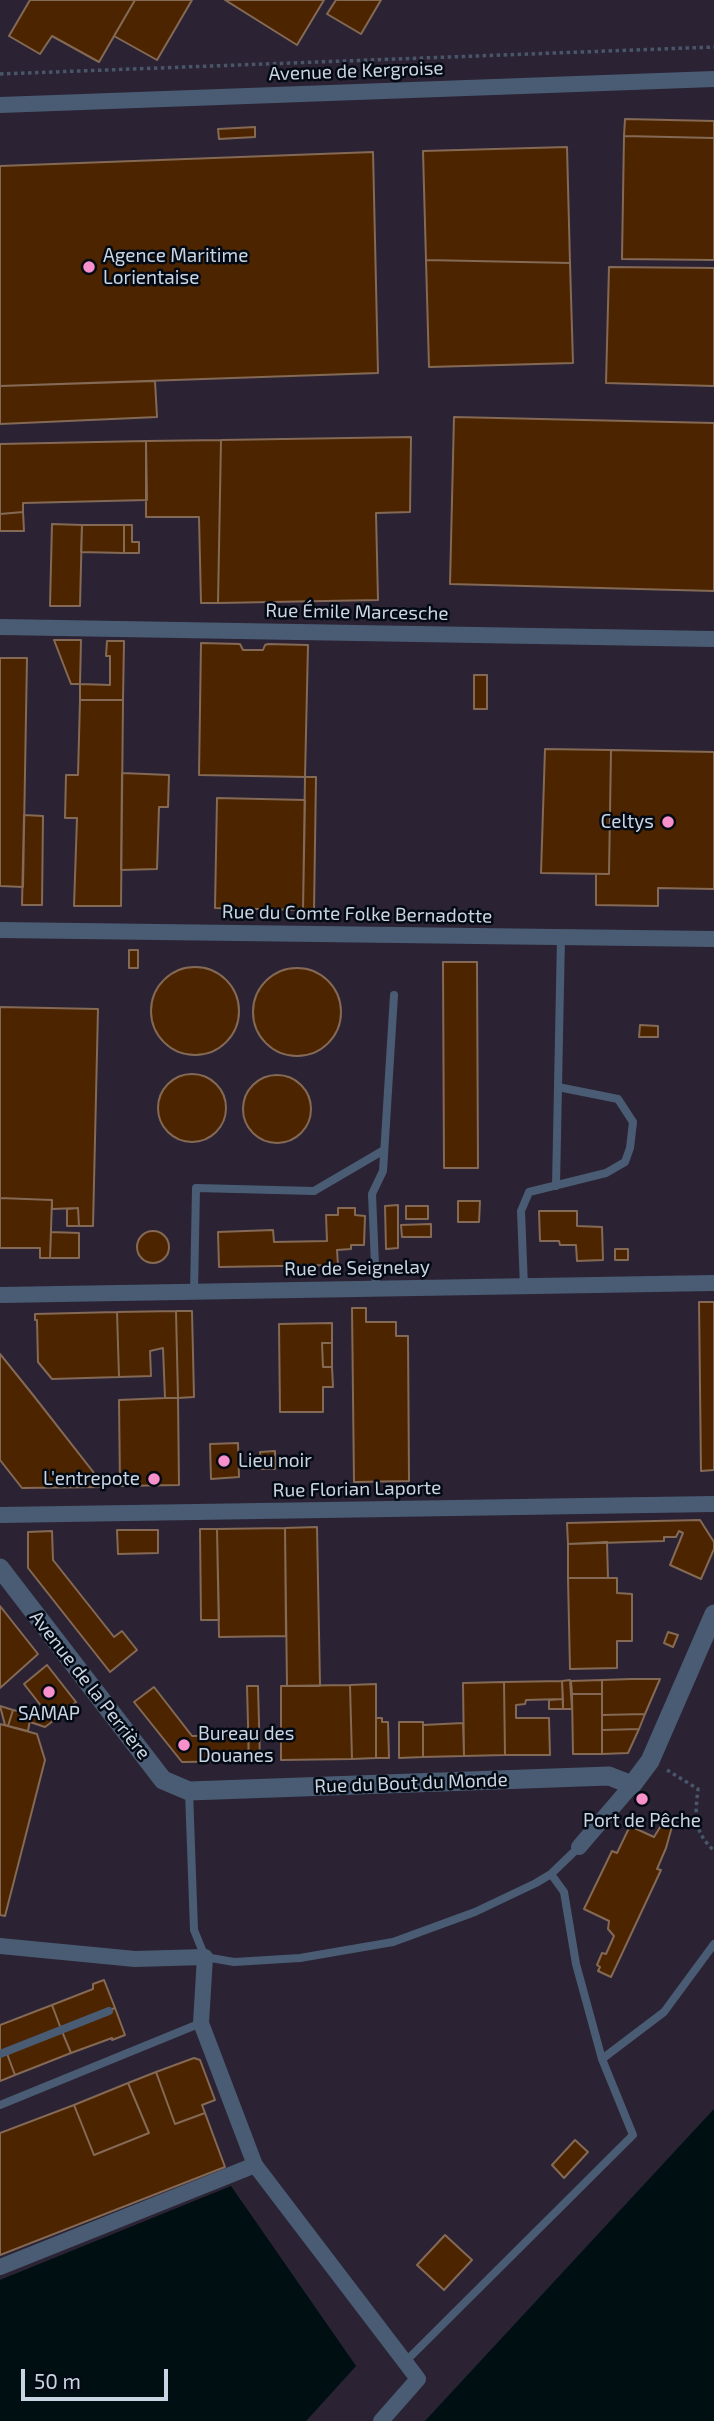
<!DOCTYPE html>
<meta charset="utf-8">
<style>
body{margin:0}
#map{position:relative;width:714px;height:2421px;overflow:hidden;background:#102035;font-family:"Exo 2",sans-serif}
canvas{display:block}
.scale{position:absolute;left:21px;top:2369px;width:147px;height:32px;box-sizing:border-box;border:4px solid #cad5e3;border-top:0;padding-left:9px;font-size:21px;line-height:24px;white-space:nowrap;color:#cad5e3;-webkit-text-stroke:5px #040a13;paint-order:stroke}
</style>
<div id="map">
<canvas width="714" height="2421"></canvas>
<div class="scale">50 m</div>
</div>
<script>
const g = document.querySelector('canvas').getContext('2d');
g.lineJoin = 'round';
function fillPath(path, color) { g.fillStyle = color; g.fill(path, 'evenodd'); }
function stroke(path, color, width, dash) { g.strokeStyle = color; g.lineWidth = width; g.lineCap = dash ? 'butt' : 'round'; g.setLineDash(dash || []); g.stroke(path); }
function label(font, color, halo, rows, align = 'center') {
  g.font = font + ' "Exo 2",sans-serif'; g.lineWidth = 5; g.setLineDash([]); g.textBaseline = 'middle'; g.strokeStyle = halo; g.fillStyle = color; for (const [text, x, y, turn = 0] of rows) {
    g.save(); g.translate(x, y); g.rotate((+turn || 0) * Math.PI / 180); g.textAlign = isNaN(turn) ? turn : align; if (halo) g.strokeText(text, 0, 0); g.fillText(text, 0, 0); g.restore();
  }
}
const industrial = new Path2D(`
 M0,0H714V2109L425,2421H306L356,2366L231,2187L0,2280Z`);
const water = new Path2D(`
 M714,2109V2421H425Z
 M231,2186L356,2366L306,2421H0V2280Z`);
const building = new Path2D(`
 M30,0H135L99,62L52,36L40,54L9,36Z
 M135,0H192L157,60L114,36Z
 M225,0H324L297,45Z
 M336,0H381L361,34L327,14Z
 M625,119L714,121V138L624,136Z
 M255,127V137L219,139L218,129Z
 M624,136L714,138V260L622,259Z
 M567,147L570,263L426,260L423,151Z
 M373,152L378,373L0,386V166Z
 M426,260L570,263L573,363L429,367Z
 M609,267L714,268V386L606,383Z
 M155,381L157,417L0,424V386Z
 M454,417L714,423V591L450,584Z
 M411,437L410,512L376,513L378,600L218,603L221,440Z
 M221,440L218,603H201L199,517H146V441Z
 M146,441L147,500L23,503V512L0,514V444Z
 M23,512L24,531H0V514Z
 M52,524L82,525L80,606H50Z
 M82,525H124V553L81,552Z
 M124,525H132V542H139V553H124Z
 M54,640H81L80,684H71Z
 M107,641H124L123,700H80V684L110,685V656H106Z
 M201,643L240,644L243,650H263L265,645L268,644L308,645L305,777L199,775Z
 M0,658H27L23,887L0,886Z
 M474,675H487V709H474Z
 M80,700H123L121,906H74L77,818H65L66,775H78Z
 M545,749L611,750L609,874L541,873Z
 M611,750L714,752V889L658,888V906L596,905V874H609Z
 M122,773L169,775L168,807H159L157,869L121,870Z
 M305,777H316L314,910H303Z
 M217,798L305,800L303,910L215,908Z
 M24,815L43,816L42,905H22Z
 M129,950H138V968H129Z
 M443,962H477L478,1168H444Z
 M151 1011a44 44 0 1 1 88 0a44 44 0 1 1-88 0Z
 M253 1012a44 44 0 1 1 88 0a44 44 0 1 1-88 0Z
 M0,1007L98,1009L93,1226H79L78,1208L52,1209V1200L0,1198Z
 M640,1025L658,1026V1037H639Z
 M158 1108a34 34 0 1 1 68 0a34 34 0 1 1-68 0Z
 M243 1109a34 34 0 1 1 68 0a34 34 0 1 1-68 0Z
 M0,1198L52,1200L50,1258H40V1248H0Z
 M458,1201H480L479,1222H458Z
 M398,1205V1248L386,1249L385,1206Z
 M406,1206H428V1219H406Z
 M78,1208L79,1226H67V1209Z
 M338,1208H355V1215L365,1216L364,1245H351V1249L337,1250L338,1265L219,1267L218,1232L273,1230L274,1242L327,1241L326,1215H338Z
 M539,1211H577V1226L602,1227L603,1260L577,1261L576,1245H560L559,1241H540Z
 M431,1224V1237H402L401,1225Z
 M137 1247a16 16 0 1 1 32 0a16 16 0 1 1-32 0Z
 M51,1232L79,1233V1258H50Z
 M615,1249H628V1260H615Z
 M699,1302H714V1470L701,1471Z
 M352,1308H366V1322H396V1336H408L409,1481L354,1482Z
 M176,1311L178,1398H165L163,1348L150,1351L151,1376L119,1377L117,1312Z
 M176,1311H192L194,1397L178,1398Z
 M117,1312L119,1377L52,1379L38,1362L37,1320H35V1314Z
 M332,1323V1343H322L323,1367H332L333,1387H323V1412H280L279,1324Z
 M322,1343H332V1367H323Z
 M0,1354L33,1395L105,1487L22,1488L0,1460Z
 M165,1398H178L179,1485L120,1486L119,1400Z
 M238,1443L239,1477L211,1479L210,1444Z
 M275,1451V1469H261L260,1452Z
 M700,1520L714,1542V1549L701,1579L670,1565L683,1533L679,1531L676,1537H664V1541L568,1544L567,1523Z
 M317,1527L320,1686H287L285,1528Z
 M285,1528L286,1636L219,1637L217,1529Z
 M200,1529H217L219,1620H201Z
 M117,1530H158V1553L118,1554Z
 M52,1531L53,1560L114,1637L122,1631L137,1650L110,1672L28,1568V1532Z
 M607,1542L608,1578H568V1544Z
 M568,1578H617V1593L632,1594V1641H617V1668L570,1669Z
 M0,1606L38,1654L0,1688Z
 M668,1632L678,1635L673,1647L664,1643Z
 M47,1665L76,1702L53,1721L24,1684Z
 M631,1679H660L645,1714L602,1715V1680Z
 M570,1680L572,1709H563L562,1681Z
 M602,1680V1694H572L571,1681Z
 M562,1681L563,1699L526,1700L525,1704L516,1705V1718H549L550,1755H505L504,1682Z
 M504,1682L505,1755L464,1756L463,1683Z
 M376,1684V1758L352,1759L350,1685Z
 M350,1685L352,1759L281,1760V1686Z
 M247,1686H258L260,1761H249Z
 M154,1687L192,1736L248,1735L249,1761L182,1762L134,1702Z
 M572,1694H602V1754H573Z
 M563,1699V1709H549V1700Z
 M0,1706L13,1710L8,1726L5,1725Z
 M13,1710L31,1714L28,1731L8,1726Z
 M31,1714L43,1717L47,1714L53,1721L45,1727L30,1722Z
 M645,1714L639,1729L602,1730V1715Z
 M376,1718H382V1722H388L389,1758H376Z
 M399,1722H423V1757L399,1758Z
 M463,1723L464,1756L423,1757V1725Z
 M0,1724L37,1734L45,1760L5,1916L0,1915Z
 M639,1729L628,1753L602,1754V1730Z
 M665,1819L673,1823L666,1848L657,1869L661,1870L611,1977L598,1971L600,1967L597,1965L602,1953L606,1954L614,1936L608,1929L609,1921L584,1909L612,1851L617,1853L630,1826L654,1837Z
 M104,1980L115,2008L61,2029L52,2005L93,1989V1984Z
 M52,2005L61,2029L0,2052V2025Z
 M115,2008L125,2035L112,2040V2038L71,2053L61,2029Z
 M61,2029L71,2053L15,2075L6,2051Z
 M6,2051L15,2075L0,2081V2052Z
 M194,2058L200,2060L215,2100L202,2105L205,2113L175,2124L156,2072Z
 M156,2072L175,2124L205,2113L225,2167L0,2255V2133L74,2105L94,2155L149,2133L128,2083Z
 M128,2083L149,2133L94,2155L74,2105Z
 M575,2140L588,2152L564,2178L552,2165Z
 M445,2235L472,2260L444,2290L417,2265Z`);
const path = new Path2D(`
 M0,74L714,47
 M667,1770L698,1789C695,1817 693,1830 714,1851`);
const service = new Path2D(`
 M556,1186L561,937
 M524,1287L521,1211L529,1192L606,1173L625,1162L630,1148L633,1122L618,1099L558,1087
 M376,1289L372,1194L383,1171L394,995
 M194,1292L196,1188L314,1191L384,1150
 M189,1791L194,1930L205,1957L234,1962L300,1958L393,1942L475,1912L536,1883L551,1874L579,1847
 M0,2054L109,2011
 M602,2059L664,2012L714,1944
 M0,2105L201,2023
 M405,2362L633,2135L602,2059L576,1964L564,1892L551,1874`);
const minor = new Path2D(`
 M0,105L714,79
 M0,627L714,639
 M0,930L714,939
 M0,1295L714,1283
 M0,1515L714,1504
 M579,1847L632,1785
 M0,1946L135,1959L205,1957L201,2023L255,2165L418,2379L381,2421
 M0,2267L255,2165`);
const tertiary = new Path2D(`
 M0,1568L163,1780L189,1791L609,1776L632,1785L650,1761L714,1614`);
const markers = [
 [89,267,7,"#f890cc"],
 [668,822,7,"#f890cc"],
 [224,1461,7,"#f890cc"],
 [154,1479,7,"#f890cc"],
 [49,1692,7,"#f890cc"],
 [184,1745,7,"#f890cc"],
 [642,1799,7,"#f890cc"]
];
const streetNames = [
 ["Avenue de Kergroise",356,71,-2],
 ["Rue Émile Marcesche",357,612,1],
 ["Rue du Comte Folke Bernadotte",357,914,1],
 ["Rue de Seignelay",357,1268,-1],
 ["Rue Florian Laporte",357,1489,-1],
 ["Avenue de la Perrière",90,1685,52],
 ["Rue du Bout du Monde",411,1783,-2]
];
const poiNames = [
 ["Agence Maritime",103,256],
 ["Lorientaise",103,278],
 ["Celtys",654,822,"right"],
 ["Lieu noir",238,1461],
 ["L'entrepote",140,1479,"right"],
 ["SAMAP",49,1714,"center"],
 ["Bureau des",198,1734],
 ["Douanes",198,1756],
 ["Port de Pêche",642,1821,"center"]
];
fillPath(industrial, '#2b2333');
fillPath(water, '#001012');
fillPath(building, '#4c2500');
stroke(building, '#846955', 2);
stroke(path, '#485669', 3.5, [3.5, 3.5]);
stroke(service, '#495c74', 8);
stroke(minor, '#495c74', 16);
stroke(tertiary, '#495c74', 19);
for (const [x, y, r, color] of markers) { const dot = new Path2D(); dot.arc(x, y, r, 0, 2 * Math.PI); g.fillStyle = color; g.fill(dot); stroke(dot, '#040a13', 2.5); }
label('19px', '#cad5e3', '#040a13', streetNames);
label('19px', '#cad5e3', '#040a13', poiNames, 'left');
</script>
